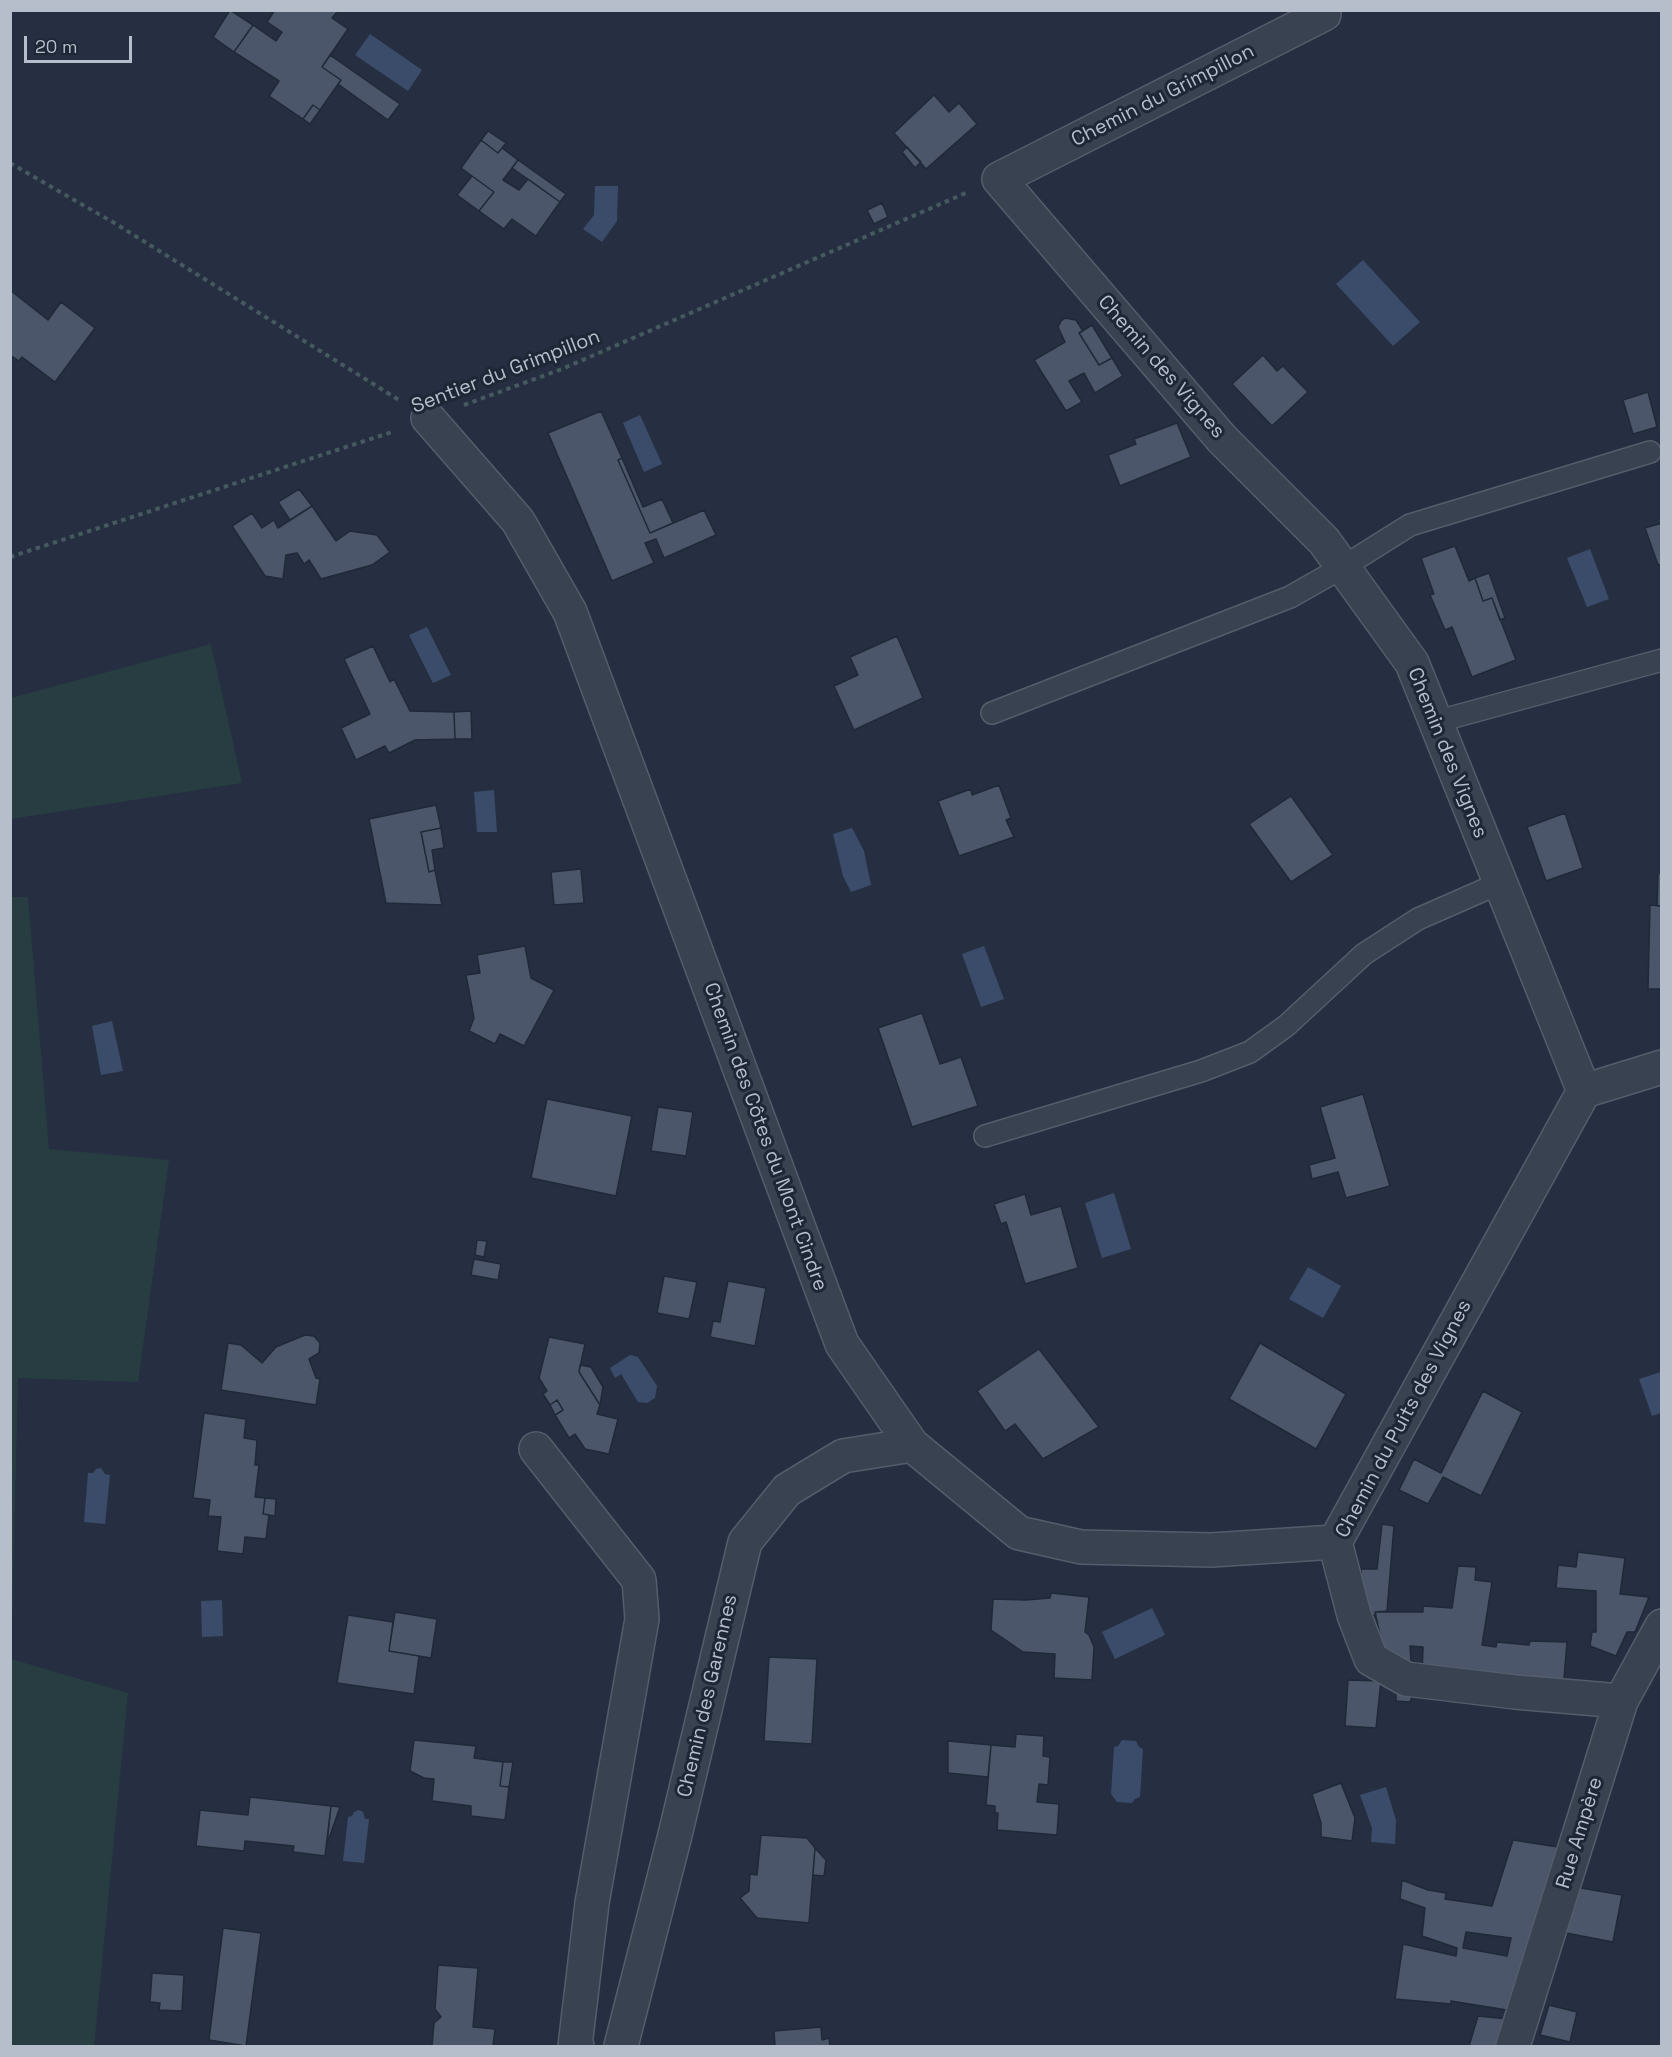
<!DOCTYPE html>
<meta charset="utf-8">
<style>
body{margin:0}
#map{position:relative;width:1672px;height:2057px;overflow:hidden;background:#252f41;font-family:"Space Grotesk",sans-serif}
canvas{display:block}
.frame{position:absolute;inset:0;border:12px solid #b6bdcb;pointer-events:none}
.scale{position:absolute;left:24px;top:36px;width:108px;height:27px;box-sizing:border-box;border:3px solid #b6bdcb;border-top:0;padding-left:8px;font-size:18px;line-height:21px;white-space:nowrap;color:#b6bdcb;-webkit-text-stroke:4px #1e2736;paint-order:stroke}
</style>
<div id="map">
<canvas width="1672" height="2057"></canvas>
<div class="frame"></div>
<div class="scale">20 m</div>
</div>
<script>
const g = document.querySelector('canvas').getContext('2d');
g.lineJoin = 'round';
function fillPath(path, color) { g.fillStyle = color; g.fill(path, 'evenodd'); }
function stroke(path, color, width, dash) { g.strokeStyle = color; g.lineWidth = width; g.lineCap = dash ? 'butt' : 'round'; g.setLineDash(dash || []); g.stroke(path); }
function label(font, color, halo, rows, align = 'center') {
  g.font = font + ' "Space Grotesk",sans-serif'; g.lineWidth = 6; g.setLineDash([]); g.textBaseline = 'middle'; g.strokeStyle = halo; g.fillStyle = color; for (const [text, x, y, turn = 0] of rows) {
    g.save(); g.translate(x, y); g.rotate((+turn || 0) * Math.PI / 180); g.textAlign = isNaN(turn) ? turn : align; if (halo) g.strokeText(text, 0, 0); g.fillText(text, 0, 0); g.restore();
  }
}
const green = new Path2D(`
 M211,644L242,783L11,819V698Z
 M11,897H28L49,1149L169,1160L138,1382L18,1378L11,1659L128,1693L94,2046H11Z`);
const water = new Path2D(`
 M370,34L422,70L408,91L355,55Z
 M595,186H618L617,221L602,242L583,229L594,215Z
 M1363,260L1420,322L1393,346L1336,284Z
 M640,415L662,464L644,472L623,423Z
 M1590,549L1609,599L1587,607L1567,558Z
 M427,627L451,675L433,683L409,635Z
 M494,790L497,832H477L474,792Z
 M852,828L864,851L871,885L851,892L843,876L833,834Z
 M984,946L1004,999L981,1007L962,954Z
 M112,1021L123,1071L101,1075L92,1026Z
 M1114,1193L1131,1249L1102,1258L1085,1203Z
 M1308,1267L1341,1286L1323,1318L1289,1299Z
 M630,1355L638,1357L657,1386L655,1398L647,1403L638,1402L621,1374L615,1378L610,1368Z
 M1661,1372V1413L1652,1416L1639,1379Z
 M101,1468L105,1474L110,1475L105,1524L84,1522L88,1473H93L96,1469Z
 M222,1600L223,1636L202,1637L201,1601Z
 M1152,1608L1165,1635L1115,1659L1102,1632Z
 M1122,1740L1136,1741L1139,1747L1143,1749L1140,1797L1135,1799L1132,1803L1117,1802L1111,1794L1114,1747L1118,1746Z
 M1386,1787L1396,1820L1395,1844L1371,1842L1372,1828L1360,1795Z
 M359,1810L363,1812L365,1819H369L364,1863L343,1861L348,1817L352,1816L354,1812Z`);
const building = new Path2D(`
 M230,10L253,25L234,52L213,37Z
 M275,10H335L337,12L332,18L348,29L322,67L341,80L320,110L313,105L303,119L269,96L279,81L234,52L253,25L276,41L282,32L267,22Z
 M330,55L400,104L388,120L338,84L341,80L322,67Z
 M934,95L949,112L959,103L977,124L926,169L894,133Z
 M313,105L320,110L310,124L303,119Z
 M488,131L506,143L498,153L481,140Z
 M481,140L498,153L502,148L518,160L503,180L519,190L528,179L560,202L536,236L512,219L504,229L479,211L494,192L461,168Z
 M907,147L921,162L915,168L902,152Z
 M518,160L566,194L560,202L512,168Z
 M472,176L494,192L479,211L457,195Z
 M882,203L888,217L874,224L867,210Z
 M10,290L48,320L61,302L95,328L55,382L22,357L19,361L10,355Z
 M1065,318L1076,320L1083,331L1079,333L1099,365L1112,358L1123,376L1095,393L1084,373L1069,381L1082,402L1066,411L1034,360L1065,342L1058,327L1061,321Z
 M1092,325L1112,358L1099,365L1079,333Z
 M1263,355L1277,371L1283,366L1308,392L1272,426L1232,384Z
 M1648,392L1657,427L1633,434L1623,400Z
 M601,411L622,458L618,460L650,533L704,510L716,535L664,558L656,539L645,543L654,563L612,581L548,433Z
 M1177,423L1191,457L1120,486L1108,455L1136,444L1134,439Z
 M622,458L643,507L662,499L673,523L650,533L618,460Z
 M299,489L312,506L290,520L278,502Z
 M312,506L336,541L350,531L377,535L390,552L372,565L321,579L309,560L304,564L297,553L286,555L283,579L265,576L232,526L252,513L262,528L274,520L278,528Z
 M1662,523V564L1658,565L1645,528Z
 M1455,546L1469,581L1475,578L1483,601L1492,598L1516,660L1472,677L1452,627L1445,630L1430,595L1434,594L1421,558Z
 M1489,573L1505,618L1500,620L1492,598L1483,601L1475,578Z
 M897,636L923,698L854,730L834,686L858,675L850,657Z
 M373,646L390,682L394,679L410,711L454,712L455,739L415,740L389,753L385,746L356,760L341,728L370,714L344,659Z
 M471,711L472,739H455L454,712Z
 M999,785L1011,818L1006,820L1014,837L959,856L938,801L971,789L972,795Z
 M1291,796L1333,855L1291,882L1249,824Z
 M436,805L441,828L421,832L429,872L435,870L442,905L386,903L369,819Z
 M1565,813L1583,868L1546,881L1527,827Z
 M441,828L444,848L432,850L435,870L429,872L421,832Z
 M581,869L584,903L554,905L551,872Z
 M1662,872V906H1657L1658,874Z
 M1650,905L1662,906V989H1648Z
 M525,946L531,978L554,990L524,1046L500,1034L495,1044L469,1031L474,1018L466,975L480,973L477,955Z
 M922,1013L940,1064L961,1057L978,1106L912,1127L878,1028Z
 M1363,1094L1390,1186L1346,1198L1338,1172L1312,1179L1309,1165L1335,1158L1320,1107Z
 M547,1099L632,1116L616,1196L531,1178Z
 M658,1107L693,1112L686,1156L651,1151Z
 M1025,1194L1031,1215L1061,1206L1078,1268L1025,1284L1006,1222L1001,1224L994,1204Z
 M477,1240L487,1241L484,1257L475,1255Z
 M474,1259L501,1264L498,1280L471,1275Z
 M664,1276L697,1282L689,1319L657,1313Z
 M728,1281L766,1288L755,1346L710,1337L713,1321L720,1322Z
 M305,1335L314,1336L320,1343L319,1353L309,1359L316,1378L320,1379L316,1405L221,1390L228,1343L241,1345L262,1363L276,1347Z
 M549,1337L585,1344L579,1372L600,1405L597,1414L618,1419L609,1454L585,1449L575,1434L569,1438L555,1415L563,1410L557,1400L550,1405L543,1394L547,1391L539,1378Z
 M1260,1343L1346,1394L1316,1449L1229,1399Z
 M1039,1349L1099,1427L1043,1459L1015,1424L1005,1431L977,1391Z
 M580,1365L591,1367L603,1387L600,1405L579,1372Z
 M1483,1391L1522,1412L1481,1496L1443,1477L1428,1504L1399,1490L1414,1459L1441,1473Z
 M557,1400L563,1410L555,1415L550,1405Z
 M204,1413L246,1419L244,1438L257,1440L255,1465H259L255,1497L265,1498L263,1514L269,1515L266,1539L245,1537L243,1554L217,1551L221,1517L208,1516L210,1500L193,1498Z
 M265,1498L276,1499L275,1516L263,1514Z
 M1382,1524L1394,1526L1387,1611L1375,1612L1376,1615H1362L1361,1569H1377Z
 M1578,1552L1625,1558L1620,1594L1649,1597L1635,1632H1627L1616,1656L1590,1646L1592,1632H1596V1591L1556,1588L1558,1565L1576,1567Z
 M1458,1566L1476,1567L1475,1580L1492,1582L1482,1645L1496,1647L1497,1642L1529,1645L1530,1641L1567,1642L1563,1691L1422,1675L1423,1647L1410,1646L1411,1661L1385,1658L1375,1612H1423V1606L1452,1608Z
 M1051,1593L1089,1597L1085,1632L1089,1635L1094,1647L1092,1680L1054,1678L1055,1654L1023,1652L991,1630L993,1599L1026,1600L1050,1598Z
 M395,1612L437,1619L431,1658L389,1651Z
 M348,1615L393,1622L389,1651L419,1656L414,1694L337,1683Z
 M769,1657L817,1659L812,1744L764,1741Z
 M1348,1680L1381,1681L1376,1728L1345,1726Z
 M1396,1692L1413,1694L1410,1702L1396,1701Z
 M1016,1734L1044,1736L1043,1756L1050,1757L1048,1785L1039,1784L1037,1802L1059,1804L1057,1835L997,1830L998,1813H995V1806L986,1805L991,1745L1015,1747Z
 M414,1740L476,1746L474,1758L503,1762L500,1786L509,1787L505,1820L471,1816V1806L432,1801L434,1779L424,1778L410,1771Z
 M948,1741L991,1745L988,1777L948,1773Z
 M503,1762H513L509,1787L500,1786Z
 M1341,1783L1355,1818L1352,1841L1321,1837V1823L1312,1794Z
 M250,1797L331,1806L325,1856L293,1852L294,1846L245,1841L244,1851L196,1846L200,1810L248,1815Z
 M331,1806L340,1807L327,1844Z
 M761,1835L807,1838L815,1848L809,1923L757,1918L740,1898L749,1891L750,1874L757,1875Z
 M1513,1840L1564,1848L1513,2011L1451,2001V2004L1395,1999L1403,1944L1456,1956L1457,1948L1422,1936L1425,1908L1400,1899L1402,1880L1428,1890L1446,1893L1445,1899L1492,1906ZM1466,1932L1511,1938L1507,1956L1463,1948Z
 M815,1848L826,1860L824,1876L813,1875Z
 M1569,1886L1622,1895L1613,1942L1561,1932Z
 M223,1928L261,1933L246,2046L209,2040Z
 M438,1965L478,1968L473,2027L495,2029L493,2046H432L434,2023L441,2017L435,2009Z
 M152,1973L184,1975L182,2011L159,2010L160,2003L150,2002Z
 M1549,2005L1577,2012L1570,2042L1540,2035Z
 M1478,2016L1508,2019L1499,2046H1469Z
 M821,2027L822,2040L829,2038L830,2046H775L774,2031Z`);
const path = new Path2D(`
 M10,163L116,224L399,400
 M464,405L562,369L968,192
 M10,557L395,431`);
const service = new Path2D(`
 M992,713L1290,597L1343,567L1410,525L1650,452
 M1435,722L1662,660
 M985,1136L1201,1071L1250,1052L1286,1026L1364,954L1418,919L1500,883`);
const minor = new Path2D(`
 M1324,10V14L999,179L1222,439L1324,541L1412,663L1584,1091
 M428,418L518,521L570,612L842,1344L912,1445L1019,1533L1081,1547L1211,1550L1335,1542
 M1584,1091L1335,1542L1354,1615L1371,1659L1406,1679L1515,1692L1621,1701
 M1584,1091L1662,1067
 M536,1449L639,1580L642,1619L592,1903L575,2046H577
 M621,2046L675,1835L745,1542L787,1490L843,1456L912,1445
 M1513,2046L1621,1701L1662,1626`);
const streetNames = [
 ["Chemin du Grimpillon",1163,96,-27],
 ["Chemin des Vignes",1161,367,49],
 ["Sentier du Grimpillon",506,372,-21],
 ["Chemin des Vignes",1447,753,68],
 ["Chemin des Côtes du Mont Cindre",765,1137,70],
 ["Chemin du Puits des Vignes",1404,1419,-62],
 ["Chemin des Garennes",708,1696,-77],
 ["Rue Ampère",1580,1833,-73]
];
fillPath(green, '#273d42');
fillPath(water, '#3b4c6a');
fillPath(building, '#4b566a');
stroke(building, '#202938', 1.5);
stroke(service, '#545d6b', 24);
stroke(minor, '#545d6b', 36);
stroke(path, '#455a5e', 4, [4.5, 4.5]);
stroke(service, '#394250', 21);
stroke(minor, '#394250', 33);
label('20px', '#b6bdcb', '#1e2736', streetNames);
</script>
